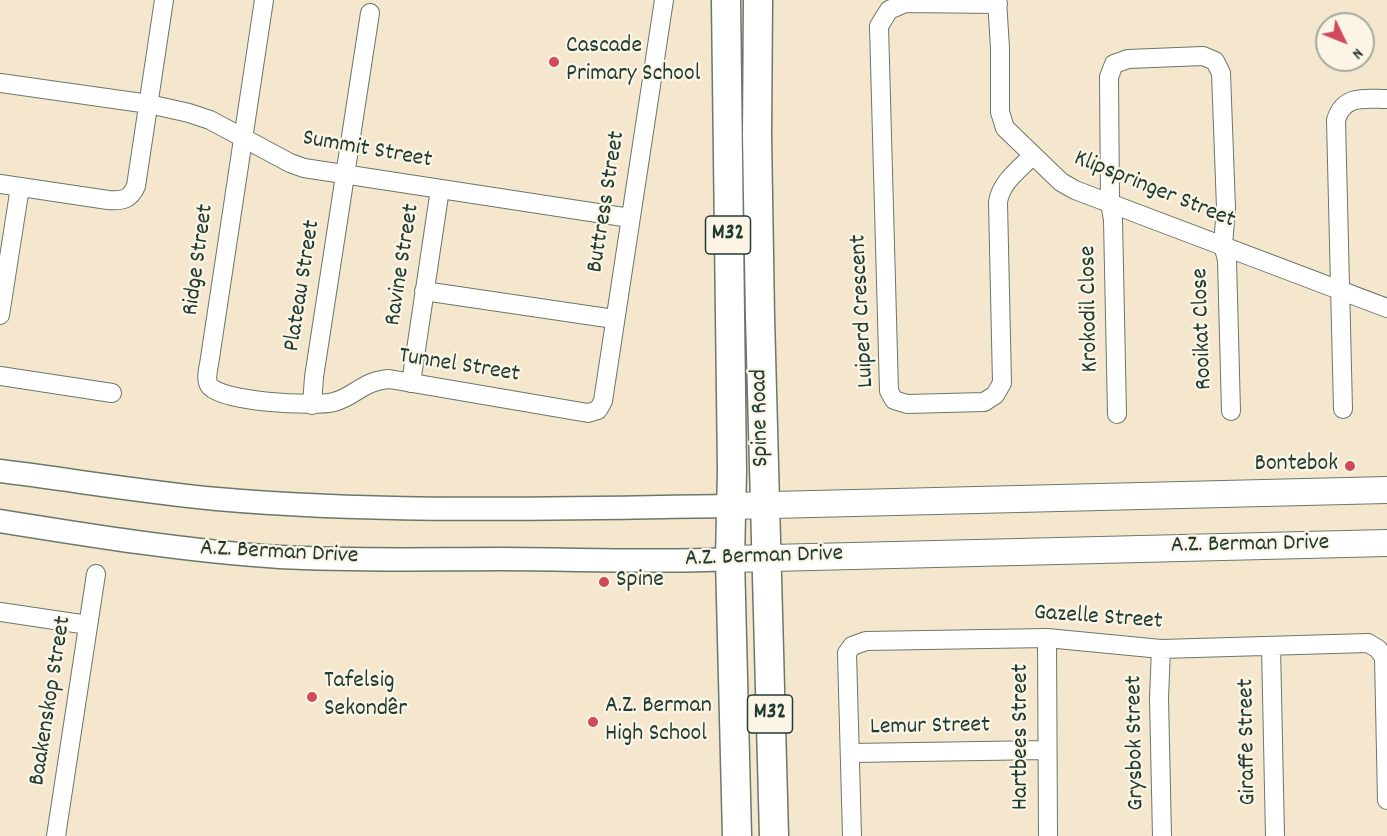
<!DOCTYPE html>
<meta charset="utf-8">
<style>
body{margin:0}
#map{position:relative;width:1387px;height:836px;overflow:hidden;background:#f4e7cd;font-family:Dekko,sans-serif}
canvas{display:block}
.north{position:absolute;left:1315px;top:12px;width:60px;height:60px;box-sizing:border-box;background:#fcf5e5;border:2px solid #a4ab9e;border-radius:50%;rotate:133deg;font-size:16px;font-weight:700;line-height:24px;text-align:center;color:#1f3d34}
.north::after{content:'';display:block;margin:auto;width:21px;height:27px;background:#d1495b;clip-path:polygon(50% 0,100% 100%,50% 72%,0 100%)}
</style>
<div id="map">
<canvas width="1387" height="836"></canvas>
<div class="north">N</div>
</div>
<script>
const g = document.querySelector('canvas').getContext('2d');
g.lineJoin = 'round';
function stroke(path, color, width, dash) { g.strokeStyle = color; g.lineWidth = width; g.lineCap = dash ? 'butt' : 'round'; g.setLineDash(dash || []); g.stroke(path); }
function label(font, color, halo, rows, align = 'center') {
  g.font = font + ' Dekko,sans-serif'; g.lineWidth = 4.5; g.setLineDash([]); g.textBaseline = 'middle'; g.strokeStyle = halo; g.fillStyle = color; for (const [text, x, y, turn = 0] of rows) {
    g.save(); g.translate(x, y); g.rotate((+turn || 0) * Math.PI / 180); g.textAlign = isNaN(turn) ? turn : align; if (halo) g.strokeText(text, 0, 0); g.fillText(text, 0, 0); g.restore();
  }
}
const minor = new Path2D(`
 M264,0L210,358C209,366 205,379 209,385C218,402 315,407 334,402C356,396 362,381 389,379L588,413L598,410L603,401L664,0
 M997,0L1000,48V112L1005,128L1061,182L1075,190L1387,308
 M998,4L905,3L889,10L879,26L889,391L894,400L907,404L984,402L995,395L1002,383L998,202C1001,182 1019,170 1032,156
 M0,83L149,104L189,113L210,120L290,163L304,168L630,218
 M0,184L108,200C122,201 130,200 136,186L164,0
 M424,291L614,319
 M0,315L20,187
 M0,376L112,393
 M411,383L440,189
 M312,405L314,377L370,13
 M1343,409L1336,120C1344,94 1365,99 1387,99
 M1117,414L1113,220L1110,203L1109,77L1114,64L1128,59L1203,56L1215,61L1221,73L1226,208L1223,245L1227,260L1231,411
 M0,612L88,625
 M1047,638L1048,836
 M1271,646L1275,836
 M1161,649L1159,698L1162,836
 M851,753L1046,750
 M56,836L96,574
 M852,836L847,653L852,646L866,641L1047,638L1161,649L1368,643L1378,649L1384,657L1387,800`);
const tertiary = new Path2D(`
 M0,471C72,480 144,492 217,499C388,514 560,508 731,506
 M0,521C93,536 186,551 280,557C354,561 428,559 502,559C578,559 654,563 730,559`);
const secondary = new Path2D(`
 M731,506L1387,490
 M730,559L1387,543`);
const primary = new Path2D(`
 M726,0L732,471L730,559L737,836
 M758,0L757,136L760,317L774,836`);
const markers = [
 [554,62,6,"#d1495b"],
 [1350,466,6,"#d1495b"],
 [604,582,6,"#d1495b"],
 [312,697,6,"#d1495b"],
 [593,722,6,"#d1495b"]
];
const shields = [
 [728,235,45],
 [770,714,45]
];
const shieldNames = [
 ["M32",728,235],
 ["M32",770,714]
];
const poiNames = [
 ["Cascade",566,48],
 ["Primary School",566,76],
 ["Bontebok",1338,466,"right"],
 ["Spine",616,582],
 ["Tafelsig",324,683],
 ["Sekondêr",324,711],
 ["A.Z. Berman",605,708],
 ["High School",605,736]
];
const streetNames = [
 ["Summit Street",367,151,10],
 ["Klipspringer Street",1154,191,22],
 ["Buttress Street",608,202,-81],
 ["Ridge Street",200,260,-82],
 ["Ravine Street",404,265,-81],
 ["Plateau Street",304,286,-81],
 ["Krokodil Close",1091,309,-91],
 ["Luiperd Crescent",864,311,-93],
 ["Rooikat Close",1204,329,-92],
 ["Tunnel Street",459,367,9],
 ["Spine Road",762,418,-91],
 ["A.Z. Berman Drive",1250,546,-1],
 ["A.Z. Berman Drive",279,554,3],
 ["A.Z. Berman Drive",764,558,-2],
 ["Gazelle Street",1098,619,4],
 ["Baakenskop Street",52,701,-81],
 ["Lemur Street",930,728,-1],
 ["Hartbees Street",1023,737,-90],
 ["Giraffe Street",1249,742,-91],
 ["Grysbok Street",1137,743,-91]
];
stroke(minor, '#6a786a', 20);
stroke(tertiary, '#6a786a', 25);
stroke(secondary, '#6a786a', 28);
stroke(primary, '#6a786a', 31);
stroke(minor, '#fff', 18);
stroke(tertiary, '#fff', 22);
stroke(secondary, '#fff', 26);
stroke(primary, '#fff', 28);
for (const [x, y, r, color] of markers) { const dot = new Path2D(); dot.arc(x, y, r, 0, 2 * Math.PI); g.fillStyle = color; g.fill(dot); stroke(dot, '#fcf5e5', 2); }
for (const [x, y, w] of shields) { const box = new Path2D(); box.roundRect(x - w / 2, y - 19, w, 38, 4.5); g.fillStyle = '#fcf5e5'; g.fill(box); stroke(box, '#1f3d34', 1.5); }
label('bold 22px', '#1f3d34', null, shieldNames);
label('24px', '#1f3d34', '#fcf5e5', poiNames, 'left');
label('24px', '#1f3d34', '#fcf5e5', streetNames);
</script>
